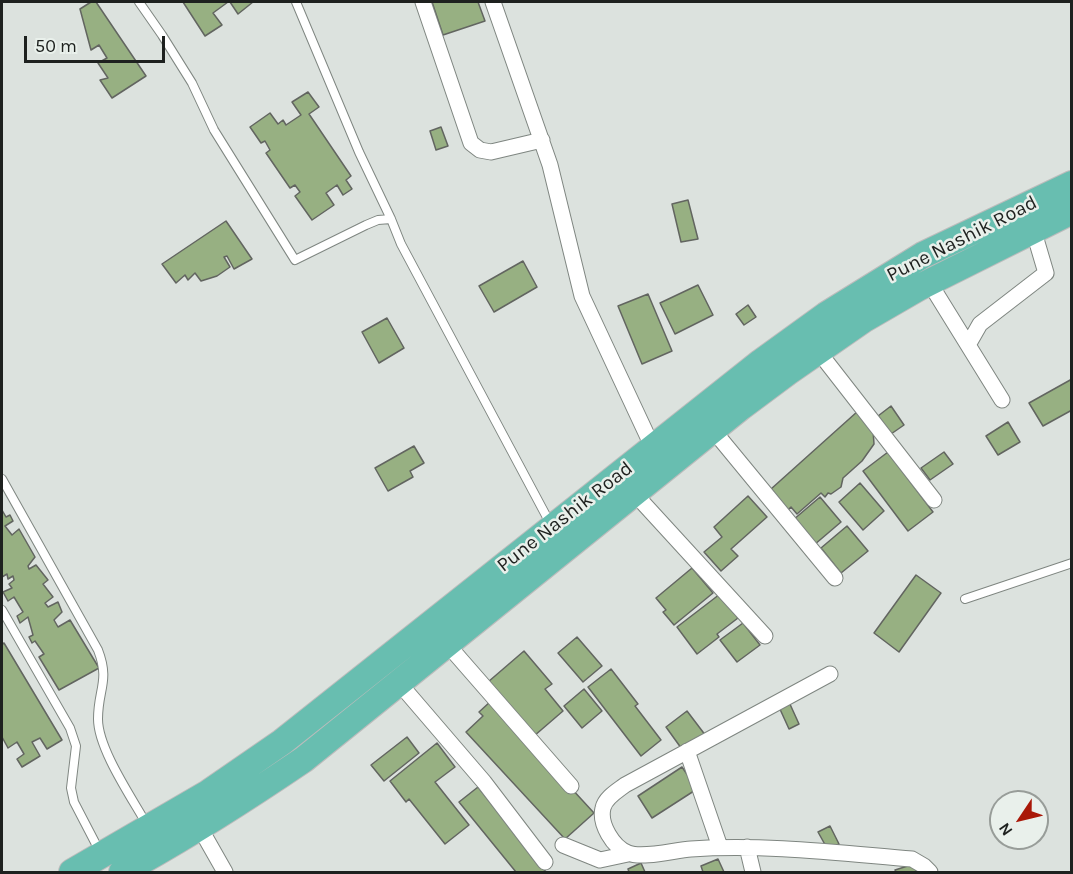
<!DOCTYPE html>
<style>
body{margin:0}
#map{position:relative;width:1073px;height:874px;overflow:hidden;background:#dce2de;font-family:Karla,sans-serif}
canvas{display:block}
.frame{position:absolute;inset:0;border:3px solid #1e211f;pointer-events:none}
.north{position:absolute;left:989px;top:790px;width:60px;height:60px;box-sizing:border-box;background:#e9f0eb;border:2px solid #989d99;border-radius:50%;rotate:235deg;font-size:16px;font-weight:700;line-height:24px;text-align:center;color:#1e211f}
.north::after{content:'';display:block;margin:auto;width:21px;height:27px;background:#a91808;clip-path:polygon(50% 0,100% 100%,50% 72%,0 100%)}
.scale{position:absolute;left:24px;top:36px;width:141px;height:27px;box-sizing:border-box;border:3px solid #1e211f;border-top:0;padding-left:8px;font-size:18px;line-height:21px;white-space:nowrap;color:#1e211f;-webkit-text-stroke:4px #e9f0eb;paint-order:stroke}
</style>
<div id="map">
<canvas width="1073" height="874"></canvas>
<div class="frame"></div>
<div class="north">N</div>
<div class="scale">50 m</div>
</div>
<script>
const g = document.querySelector('canvas').getContext('2d');
g.lineJoin = 'round';
function fillPath(path, color) { g.fillStyle = color; g.fill(path, 'evenodd'); }
function stroke(path, color, width, dash) { g.strokeStyle = color; g.lineWidth = width; g.lineCap = dash ? 'butt' : 'round'; g.setLineDash(dash || []); g.stroke(path); }
function label(font, color, halo, rows, align = 'center') {
  g.font = font + ' Karla,sans-serif'; g.lineWidth = 5; g.setLineDash([]); g.textBaseline = 'middle'; g.strokeStyle = halo; g.fillStyle = color; for (const [text, x, y, turn = 0] of rows) {
    g.save(); g.translate(x, y); g.rotate((+turn || 0) * Math.PI / 180); g.textAlign = isNaN(turn) ? turn : align; if (halo) g.strokeText(text, 0, 0); g.fillText(text, 0, 0); g.restore();
  }
}
const building = new Path2D(`
 M91,2H96L146,76L112,98L100,80L108,78L98,63L107,58L99,45L91,50L80,9Z
 M183,2H228L213,13L222,25L205,36Z
 M230,2H253L238,14Z
 M432,2H478L485,21L443,35Z
 M308,92L319,107L309,114L351,176L346,180L352,189L343,195L337,185L326,193L334,205L312,220L295,196L300,192L295,185L290,188L266,153L270,150L265,141L261,143L250,127L270,113L278,124L283,120L286,125L301,115L292,102Z
 M441,127L448,146L436,150L430,131Z
 M688,200L698,239L681,242L672,204Z
 M226,221L252,259L234,269L227,256L224,257L230,267L217,276L201,281L195,273L188,280L185,275L176,283L162,264Z
 M523,261L537,287L494,312L479,286Z
 M698,285L713,315L675,334L660,303Z
 M648,294L672,351L642,364L618,306Z
 M748,305L756,317L744,325L736,314Z
 M387,318L404,348L379,363L362,332Z
 M1072,379V410L1043,426L1029,403Z
 M891,406L904,425L891,434L878,416Z
 M858,411L873,430L874,444L862,461L843,478L841,487L831,494L828,493L825,497L821,493L797,514L791,507L788,510L771,489Z
 M1008,422L1020,442L998,455L986,436Z
 M414,446L424,463L410,471L413,477L388,491L375,468Z
 M888,452L933,512L908,531L863,471Z
 M944,452L953,464L930,480L921,468Z
 M860,483L884,511L863,530L839,502Z
 M748,496L767,517L731,549L738,556L721,571L704,552L722,537L714,527Z
 M820,497L841,522L814,545L793,520Z
 M2,510L6,517L10,515L13,521L5,526L12,535L19,529L35,557L28,566L29,569L36,565L48,580L43,584L53,597L45,603L48,607L58,602L62,612L54,620L58,627L70,620L99,668L59,690L39,657L44,654L35,641L32,643L29,637L33,635L28,617L20,623L17,616L23,612L14,597L8,601L3,592L12,588L9,584L14,580L13,576L8,579L7,574L2,577Z
 M847,526L868,551L841,573L821,548Z
 M692,568L713,593L674,625L663,612L666,610L656,598Z
 M916,575L941,593L899,652L874,633Z
 M720,594L738,618L717,634L719,637L697,654L677,627Z
 M743,623L760,645L737,662L720,640Z
 M577,637L602,666L583,682L558,653Z
 M4,643L62,740L47,749L40,738L32,742L40,756L22,767L17,759L24,754L17,742L8,748L2,737V644Z
 M524,651L552,684L545,689L563,711L534,736L488,682Z
 M611,669L638,704L635,706L661,740L641,756L588,687Z
 M584,689L602,711L582,728L564,706Z
 M491,701L594,813L565,839L466,732L483,716L479,712Z
 M789,702L799,724L789,729L779,707Z
 M687,711L706,736L684,752L666,727Z
 M407,737L419,753L384,781L371,765Z
 M437,743L455,767L435,782L469,825L445,844L409,799L406,802L390,781Z
 M682,767L697,789L652,818L638,796Z
 M478,787L546,872H516L459,802Z
 M830,826L839,844L828,850L818,832Z
 M718,859L724,872H703L701,866Z
 M641,863L645,872H629L628,869Z
 M914,864L917,872H896L895,870Z`);
const service = new Path2D(`
 M139,2L162,35L192,83L214,130L295,260L366,225L378,220L391,219
 M296,2L359,152L391,219L401,244L550,523
 M2,479L98,650C110,681 98,689 98,719C98,749 132,798 147,825
 M965,599L1072,563
 M2,610L70,728L76,746L71,788L74,802L100,852`);
const minor = new Path2D(`
 M423,2L471,143L480,150L491,152L542,140
 M493,2L550,165L582,296L653,448
 M929,282L1002,400
 M968,345L980,324L1046,273L1033,229
 M818,351L934,500
 M713,430L835,578
 M634,493L765,636
 M447,644L571,786
 M830,674L625,785C617,791 605,798 603,808C599,824 613,847 628,853C643,859 675,850 691,849C764,844 839,853 912,859L924,866L930,872
 M399,683L484,782L545,862
 M687,751L720,847
 M200,828L225,872
 M563,845L600,860L628,854
 M747,847L753,872`);
const trunk = new Path2D(`
 M72,872L208,793L282,742L761,362L826,315L923,255L1072,184
 M122,872C185,838 244,800 303,760L741,407L788,372L863,320L920,287L1072,211`);
const streetNames = [
 ["Pune Nashik Road",962,239,-27],
 ["Pune Nashik Road",565,517,-38]
];
fillPath(building, '#97b082');
stroke(building, '#626560', 1.5);
stroke(service, '#7f8681', 10);
stroke(minor, '#7f8681', 17);
stroke(trunk, '#bcbcbc', 28);
stroke(service, '#fff', 8);
stroke(minor, '#fff', 15);
stroke(trunk, '#68beb0', 26);
label('20px', '#1e211f', '#e9f0eb', streetNames);
</script>
